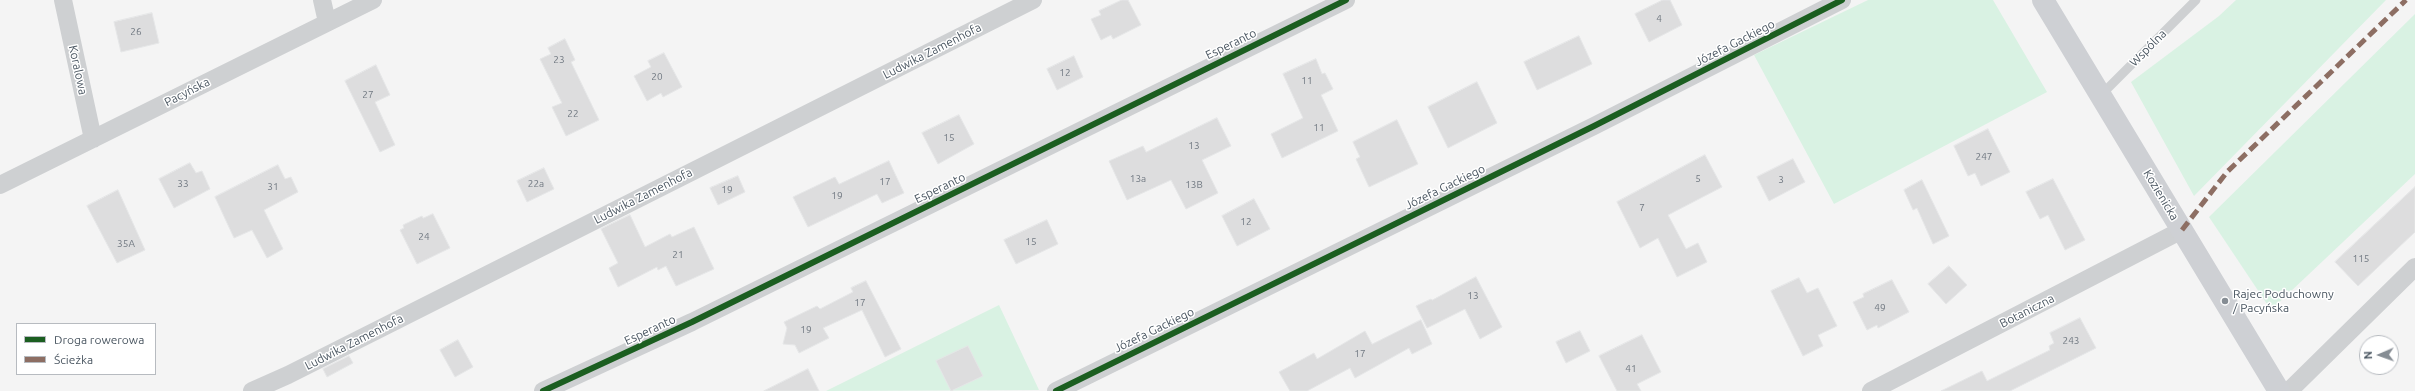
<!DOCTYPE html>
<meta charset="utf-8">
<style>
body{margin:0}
#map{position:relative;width:2415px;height:391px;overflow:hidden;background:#f4f4f4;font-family:Ubuntu,sans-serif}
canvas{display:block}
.legend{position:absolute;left:16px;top:323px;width:140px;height:52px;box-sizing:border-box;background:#fff;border:1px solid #b7bbc0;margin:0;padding:5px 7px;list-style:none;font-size:12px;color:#4a5661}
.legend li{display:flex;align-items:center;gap:8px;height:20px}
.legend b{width:20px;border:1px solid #b7bbc0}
.north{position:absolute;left:2359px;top:335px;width:40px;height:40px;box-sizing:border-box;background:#fff;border:1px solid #b7bbc0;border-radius:50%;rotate:268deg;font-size:11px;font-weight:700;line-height:16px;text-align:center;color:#4a5661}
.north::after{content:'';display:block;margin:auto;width:14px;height:18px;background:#868d94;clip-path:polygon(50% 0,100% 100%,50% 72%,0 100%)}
</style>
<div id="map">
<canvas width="2415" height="391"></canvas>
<ul class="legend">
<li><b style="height:5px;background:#1b5e20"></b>Droga rowerowa</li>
<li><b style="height:5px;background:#8d6e63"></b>Ścieżka</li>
</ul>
<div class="north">N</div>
</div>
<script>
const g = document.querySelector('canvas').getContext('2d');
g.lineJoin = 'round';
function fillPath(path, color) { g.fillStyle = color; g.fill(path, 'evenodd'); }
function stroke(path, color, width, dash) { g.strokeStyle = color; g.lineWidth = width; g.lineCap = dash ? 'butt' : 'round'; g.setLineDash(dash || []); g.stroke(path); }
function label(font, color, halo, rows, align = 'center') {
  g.font = font + ' Ubuntu,sans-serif'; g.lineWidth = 3; g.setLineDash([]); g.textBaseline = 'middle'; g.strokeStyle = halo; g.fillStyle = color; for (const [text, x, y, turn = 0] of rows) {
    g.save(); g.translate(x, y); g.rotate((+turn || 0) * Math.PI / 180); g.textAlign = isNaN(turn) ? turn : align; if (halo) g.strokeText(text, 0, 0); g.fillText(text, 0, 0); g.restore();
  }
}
const green = new Path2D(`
 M1868,0H1993L2047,92L1834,204L1754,55Z
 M2236,0H2386L2194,196L2131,82L2219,16Z
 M2415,14V174L2271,310L2209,217Z
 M999,305L1039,390L826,391Z`);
const building = new Path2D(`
 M1122,0H1128L1141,25L1113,39L1111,35L1101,40L1091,19L1101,15L1099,11Z
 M1663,0H1670L1682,25L1649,42L1635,14Z
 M152,13L159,43L121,52L114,22Z
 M1579,36L1592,64L1537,90L1524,62Z
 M565,39L575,60L571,62L599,120L566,136L552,107L562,103L540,59L551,54L548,48Z
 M664,53L682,87L663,97L661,93L647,101L634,76L651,67L648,61Z
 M1074,56L1083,77L1057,90L1047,69Z
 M1316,59L1322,74L1325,73L1333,89L1321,95L1338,131L1282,158L1271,134L1303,118L1283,74Z
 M376,65L390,95L375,102L395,145L380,152L345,81Z
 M1477,82L1497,123L1448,148L1428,107Z
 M959,115L974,144L938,164L922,133Z
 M1217,118L1231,146L1202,160L1218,193L1186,209L1171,180L1127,200L1109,161L1143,146L1146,152Z
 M1397,120L1418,164L1369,187L1356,159L1360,157L1353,142Z
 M1988,129L2010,172L1981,186L1975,173L1968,176L1954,146Z
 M1705,155L1722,187L1668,215L1686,249L1698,243L1707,262L1677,277L1658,238L1640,248L1617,202Z
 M1793,159L1805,182L1769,201L1757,177Z
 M889,161L904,193L882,203L877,194L808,227L793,197L835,177L839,184Z
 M190,163L196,173L202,171L210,189L174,208L159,179Z
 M278,165L285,179L291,177L298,192L264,210L283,249L267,258L252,230L234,238L215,197Z
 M544,168L554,189L527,202L517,181Z
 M738,176L745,192L718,205L710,188Z
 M2053,179L2085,240L2065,250L2048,215L2040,219L2026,192Z
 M1922,180L1949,236L1933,244L1917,208L1913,210L1904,190Z
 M2415,187V232L2358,286L2335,262Z
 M118,190L145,250L117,263L87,206Z
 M1254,199L1270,229L1237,246L1222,216Z
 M433,214L450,248L417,264L400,230L404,228L403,225L422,216L423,218Z
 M630,215L645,247L670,234L672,237L694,227L714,269L676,286L666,266L658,270L657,267L618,287L609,268L618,263L601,229Z
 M1047,220L1058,244L1016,264L1004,240Z
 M1949,266L1967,285L1946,304L1928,284Z
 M1476,277L1502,327L1480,339L1465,309L1427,328L1416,306L1431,299L1432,300Z
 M1799,278L1807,293L1818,288L1837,326L1818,335L1823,346L1803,356L1771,291Z
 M1892,280L1909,312L1878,328L1877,325L1867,330L1853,302L1864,297L1863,294Z
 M866,281L901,349L885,357L862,310L823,328L829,338L799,353L795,345L783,344L787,328L784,322L817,306L820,309L853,292L851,288Z
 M2080,318L2096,348L2010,391H1941L1982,371L1987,381L2050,350L2049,346L2054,343L2050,333Z
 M1421,320L1432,344L1412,354L1409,348L1355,378L1350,368L1307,391H1290L1279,372L1314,353L1317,359L1365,331L1372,344Z
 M1580,331L1590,351L1566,363L1556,342Z
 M1642,335L1661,372L1637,384L1641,391H1617L1599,356Z
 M458,340L473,367L455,377L440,350Z
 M968,346L983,376L951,391L936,361Z
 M349,356L353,363L327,377L323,369Z
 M808,369L819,391H764Z`);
const lane = new Path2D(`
 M2101,95L2196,0`);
const street = new Path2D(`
 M63,0L93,139
 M322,0L327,22
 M0,185L373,0
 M252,391L288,375L1033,0
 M543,391L692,322L1346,0
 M1056,391L1594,126L1842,0
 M1871,391L2182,230
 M2289,391L2415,267`);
const secondary = new Path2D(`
 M2043,0L2279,391`);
const quiet = new Path2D(`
 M2182,230L2227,172L2406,0`);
const cycleway = new Path2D(`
 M543,391L692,322L1346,0
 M1056,391L1594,126L1842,0`);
const markers = [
 [2225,301,4,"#868d94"]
];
const numberNames = [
 ["4",1659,19],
 ["26",136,32],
 ["23",559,60],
 ["12",1065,73],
 ["20",657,77],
 ["11",1307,81],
 ["27",368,95],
 ["22",573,114],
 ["11",1319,128],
 ["15",949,138],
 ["13",1194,146],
 ["247",1984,157],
 ["13a",1138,179],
 ["5",1698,179],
 ["3",1781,180],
 ["17",885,182],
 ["33",183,184],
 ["22a",536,184],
 ["13B",1194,185],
 ["31",273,187],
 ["19",727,190],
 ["19",837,196],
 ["7",1642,208],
 ["12",1246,222],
 ["24",424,237],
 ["15",1031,242],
 ["35A",126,244],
 ["21",678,255],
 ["115",2361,259],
 ["13",1473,296],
 ["17",860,303],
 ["49",1880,308],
 ["19",806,330],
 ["243",2071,341],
 ["17",1360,354],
 ["41",1631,369]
];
const streetNames = [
 ["Józefa Gackiego",1735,43,-27],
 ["Esperanto",1231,44,-26],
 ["Wspólna",2148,48,-45],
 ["Ludwika Zamenhofa",932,51,-27],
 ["Koralowa",78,70,78],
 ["Pacyńska",187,92,-27],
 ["Józefa Gackiego",1445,187,-26],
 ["Esperanto",940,188,-26],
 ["Kozienicka",2161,195,59],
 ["Ludwika Zamenhofa",643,196,-27],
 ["Botaniczna",2027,311,-27],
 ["Esperanto",650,330,-25],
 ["Józefa Gackiego",1154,330,-26],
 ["Ludwika Zamenhofa",354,342,-27]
];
const poiNames = [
 ["Rajec Poduchowny",2233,294],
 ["/ Pacyńska",2233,308]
];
fillPath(green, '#d9f2e3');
fillPath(building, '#ddddde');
stroke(building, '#e5e6e7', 1);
stroke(lane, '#ced0d2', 9);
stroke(street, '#ced0d2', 18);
stroke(secondary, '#ced0d4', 22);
stroke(quiet, '#8d6e63', 5, [10, 5]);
stroke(cycleway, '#1b5e20', 6);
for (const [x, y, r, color] of markers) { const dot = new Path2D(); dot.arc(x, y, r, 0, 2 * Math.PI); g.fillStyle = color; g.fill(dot); stroke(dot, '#fff', 1.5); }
label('10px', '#707881', null, numberNames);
label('12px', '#4a5661', '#fff', streetNames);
label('12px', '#4a5661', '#fff', poiNames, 'left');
</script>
